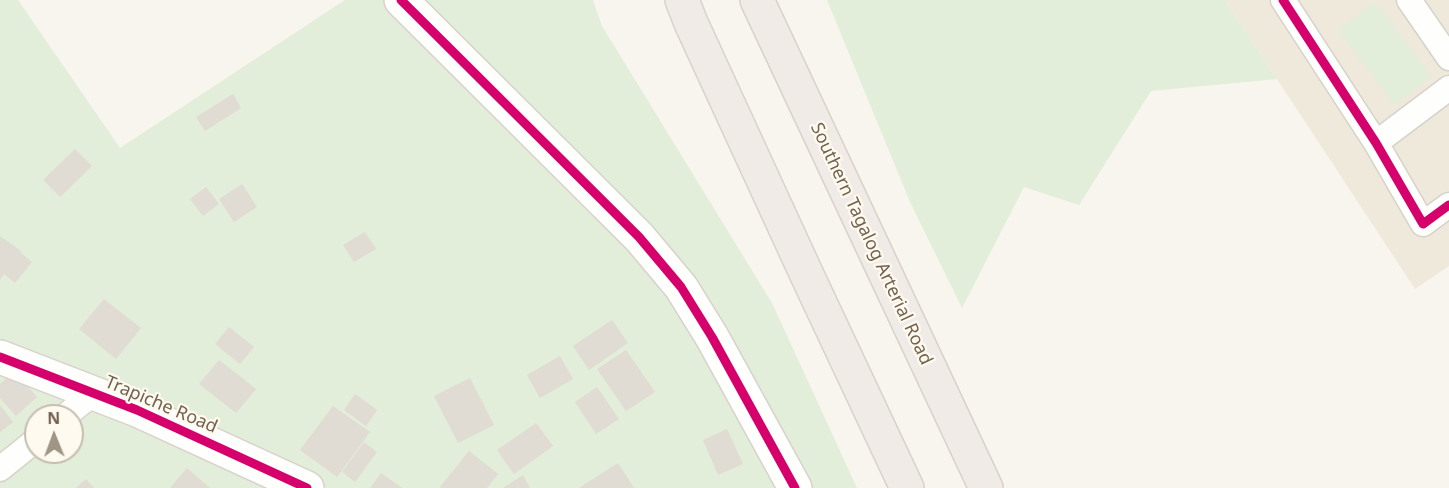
<!DOCTYPE html>
<style>
body{margin:0}
#map{position:relative;width:1449px;height:488px;overflow:hidden;background:#f7f5ed;font-family:"Noto Sans",sans-serif}
canvas{display:block}
.north{position:absolute;left:24px;top:404px;width:60px;height:60px;box-sizing:border-box;background:#fefaef;border:2px solid #c6bdaf;border-radius:50%;rotate:359deg;font-size:16px;font-weight:700;line-height:24px;text-align:center;color:#73624f}
.north::after{content:'';display:block;margin:auto;width:21px;height:27px;background:#a19586;clip-path:polygon(50% 0,100% 100%,50% 72%,0 100%)}
</style>
<div id="map">
<canvas width="1449" height="488"></canvas>
<div class="north">N</div>
</div>
<script>
const g = document.querySelector('canvas').getContext('2d');
g.lineJoin = 'round';
function fillPath(path, color) { g.fillStyle = color; g.fill(path, 'evenodd'); }
function stroke(path, color, width, dash) { g.strokeStyle = color; g.lineWidth = width; g.lineCap = dash ? 'butt' : 'round'; g.setLineDash(dash || []); g.stroke(path); }
function label(font, color, halo, rows, align = 'center') {
  g.font = font + ' "Noto Sans",sans-serif'; g.lineWidth = 4.5; g.setLineDash([]); g.textBaseline = 'middle'; g.strokeStyle = halo; g.fillStyle = color; for (const [text, x, y, turn = 0] of rows) {
    g.save(); g.translate(x, y); g.rotate((+turn || 0) * Math.PI / 180); g.textAlign = isNaN(turn) ? turn : align; if (halo) g.strokeText(text, 0, 0); g.fillText(text, 0, 0); g.restore();
  }
}
const residential = new Path2D(`
 M1225,0H1449V266L1415,289Z`);
const green = new Path2D(`
 M0,0H18L120,148L345,0H593L602,26L772,303L857,488H0ZM36,416H72V452H36Z
 M827,0H1225L1277,79L1151,91L1079,205L1024,187L962,308L910,202Z
 M1375,2L1432,77L1395,105L1338,30Z`);
const building = new Path2D(`
 M233,94L241,108L205,131L196,117Z
 M75,149L92,166L60,197L43,180Z
 M242,184L257,207L234,222L219,199Z
 M206,187L219,204L203,216L190,199Z
 M365,232L376,249L354,262L343,245Z
 M0,236L21,251L20,252L32,262L15,283L4,274L0,280Z
 M104,299L141,328L116,359L79,329Z
 M612,320L628,343L589,370L573,346Z
 M229,327L254,347L240,364L215,344Z
 M626,350L655,392L626,411L597,369Z
 M560,356L573,379L540,398L527,375Z
 M219,360L256,389L236,413L199,384Z
 M14,371L37,397L16,416L0,398V384Z
 M470,378L494,425L458,443L434,396Z
 M597,387L619,419L596,434L575,402Z
 M355,394L377,410L366,426L344,410Z
 M0,405L13,422L0,432Z
 M333,406L370,432L337,477L300,450Z
 M536,423L553,446L514,474L497,450Z
 M727,429L743,464L718,475L703,440Z
 M364,442L377,452L355,482L342,472Z
 M469,451L498,474L487,488H441L440,487Z
 M618,463L634,488H579Z
 M187,468L210,488H170Z
 M381,473L402,488H370Z
 M523,475L530,488H503Z
 M86,479L94,488H76Z`);
const street = new Path2D(`
 M1283,0L1376,143L1423,224L1449,205
 M1409,0L1449,58
 M1376,143L1449,88
 M65,416L94,393
 M0,469L36,440`);
const secondary = new Path2D(`
 M401,0L639,237L681,287L712,337L795,488
 M0,357L137,410L307,488`);
const highway = new Path2D(`
 M682,0L691,23L806,273L907,488
 M757,0L986,488`);
const cycleway = new Path2D(`
 M401,0L639,237L681,287L712,337L795,488
 M1283,0L1376,143L1423,224L1449,205
 M0,357L137,410L307,488`);
const streetNames = [
 ["Southern Tagalog Arterial Road",871,244,65],
 ["Trapiche Road",161,405,23]
];
fillPath(residential, '#efe9db');
fillPath(green, '#e2eed9');
fillPath(building, '#e0dbd3');
stroke(street, '#d6d2cb', 27);
stroke(secondary, '#d7d2cb', 36);
stroke(highway, '#d8d2cb', 36);
stroke(street, '#fefefc', 24);
stroke(secondary, '#fefefc', 33);
stroke(highway, '#f0ebe6', 33);
stroke(cycleway, '#d6006c', 9);
label('18px', '#73624f', '#fefaef', streetNames);
</script>
